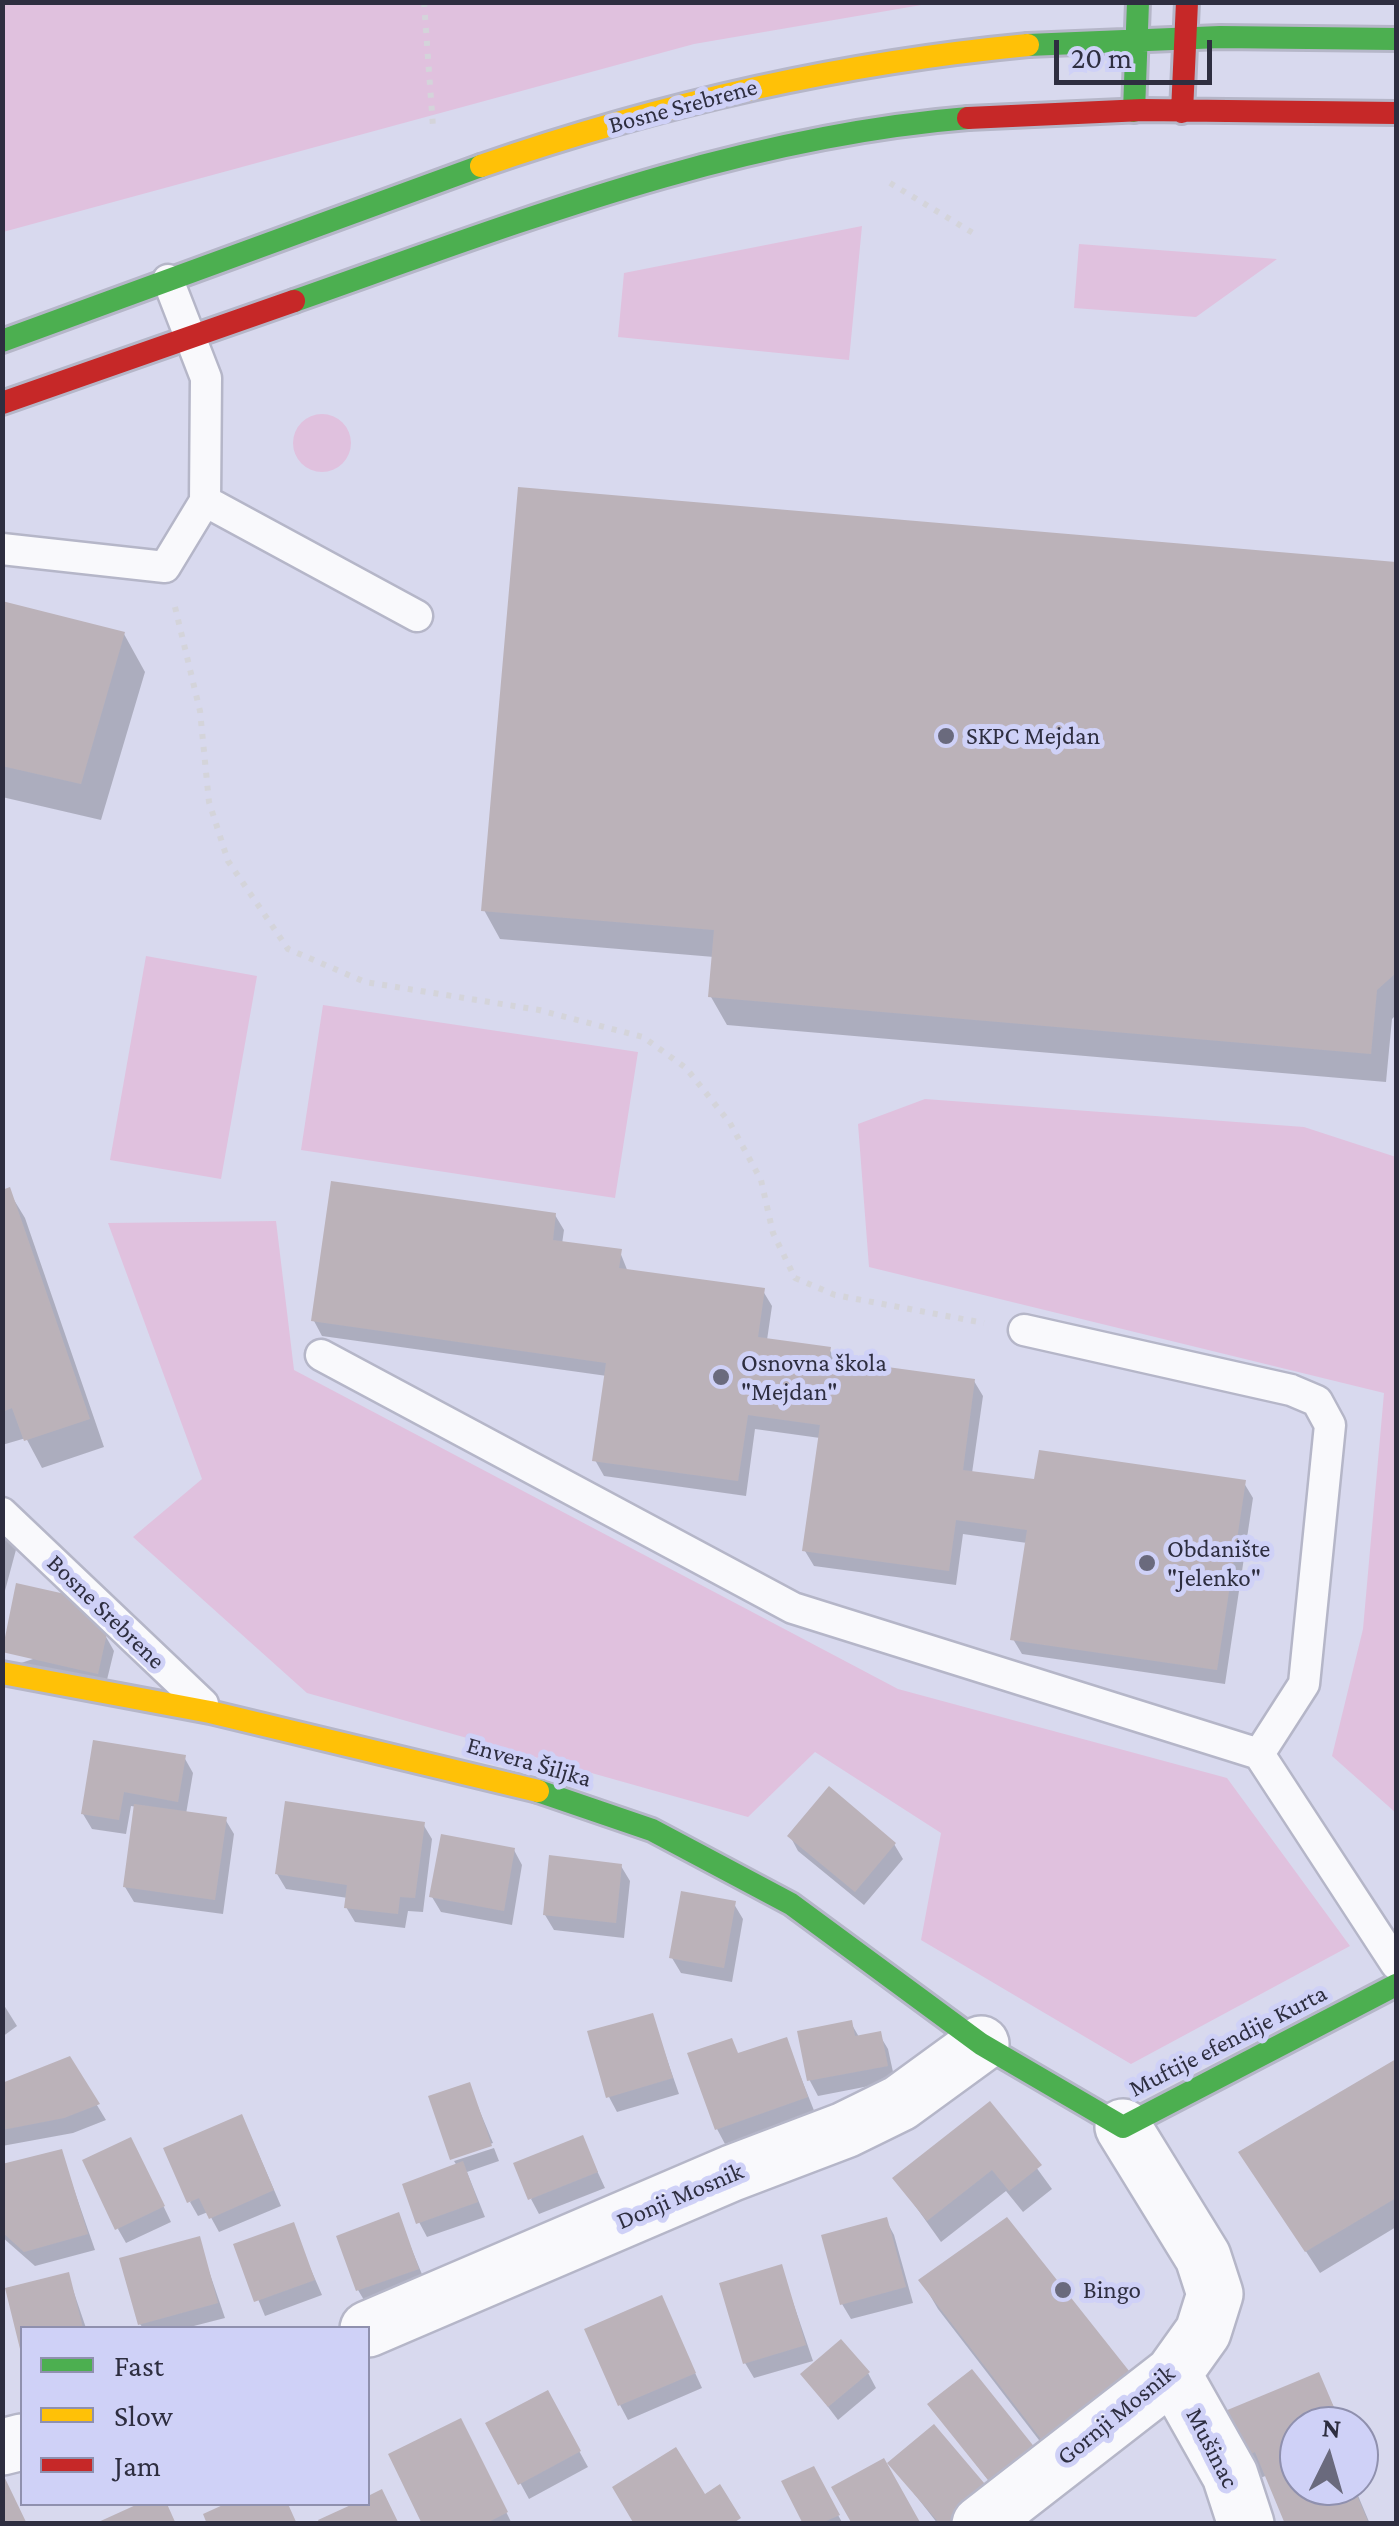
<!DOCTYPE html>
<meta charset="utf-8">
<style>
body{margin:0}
#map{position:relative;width:1399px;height:2526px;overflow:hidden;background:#d8d9ee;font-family:"Crimson Pro",serif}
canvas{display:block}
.frame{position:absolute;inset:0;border:5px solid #2e2e40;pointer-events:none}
.legend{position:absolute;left:20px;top:2326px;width:350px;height:180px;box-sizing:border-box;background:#cfd1f7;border:2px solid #8f90ae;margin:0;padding:12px 18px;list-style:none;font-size:30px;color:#2e2e40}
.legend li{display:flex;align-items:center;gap:20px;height:50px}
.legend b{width:50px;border:2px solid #8f90ae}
.north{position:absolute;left:1279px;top:2406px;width:100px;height:100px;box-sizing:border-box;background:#cfd1f7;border:2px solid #8f90ae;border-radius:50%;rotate:5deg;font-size:28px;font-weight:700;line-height:40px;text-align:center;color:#2e2e40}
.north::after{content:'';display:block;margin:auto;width:35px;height:45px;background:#6a6a7d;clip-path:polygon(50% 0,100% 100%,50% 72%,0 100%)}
.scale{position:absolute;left:1054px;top:40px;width:158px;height:45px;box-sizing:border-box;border:5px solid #2e2e40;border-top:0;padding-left:12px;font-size:30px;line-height:35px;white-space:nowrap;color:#2e2e40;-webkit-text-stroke:8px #cfd1f7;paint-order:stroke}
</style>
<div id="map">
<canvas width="1399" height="2526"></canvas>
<div class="frame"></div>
<ul class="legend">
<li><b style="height:12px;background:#4caf50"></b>Fast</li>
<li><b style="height:12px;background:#ffc107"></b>Slow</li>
<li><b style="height:12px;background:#c62828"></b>Jam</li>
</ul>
<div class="north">N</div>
<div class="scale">20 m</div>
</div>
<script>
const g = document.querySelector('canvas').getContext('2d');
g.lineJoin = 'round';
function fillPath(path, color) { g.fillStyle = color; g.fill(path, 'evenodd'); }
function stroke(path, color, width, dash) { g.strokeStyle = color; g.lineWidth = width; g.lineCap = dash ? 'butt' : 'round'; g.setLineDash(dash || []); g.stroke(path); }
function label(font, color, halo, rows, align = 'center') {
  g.font = font + ' "Crimson Pro",serif'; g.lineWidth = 10; g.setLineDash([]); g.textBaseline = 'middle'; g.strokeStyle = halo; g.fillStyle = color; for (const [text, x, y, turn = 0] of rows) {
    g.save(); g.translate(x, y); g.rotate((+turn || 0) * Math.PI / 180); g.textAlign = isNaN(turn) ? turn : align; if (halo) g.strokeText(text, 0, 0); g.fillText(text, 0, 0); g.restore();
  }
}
const green = new Path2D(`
 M3,2H933V3L694,44L3,232Z
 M862,226L849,360L618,337L624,273Z
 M1079,244L1277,259L1196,317L1074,308Z
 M293 443a29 29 0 1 1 58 0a29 29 0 1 1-58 0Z
 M146,956L257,976L221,1179L110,1160Z
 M323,1005L638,1052L615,1198L301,1150Z
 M925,1099L1304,1127L1396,1157V1813L1332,1756L1363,1629L1384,1393L869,1267L858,1124Z
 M276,1221L294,1370L898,1689L1227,1778L1350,1946L1131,2064L921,1940L941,1833L815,1752L748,1817L307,1693L133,1537L202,1479L108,1223Z`);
const shadow = new Path2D(`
 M520,489L1396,565V1015L1392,1019L1386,1082L727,1025L711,997L714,957L500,939L484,910Z
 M2,604L124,634L145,672L101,820L2,797Z
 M8,1190L25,1218L104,1447L42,1468L26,1438L2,1445V1192Z
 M555,1215L564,1230L562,1244L620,1252L628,1272L763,1291L772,1306L767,1340L829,1349L837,1362L974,1381L983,1396L972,1473L1036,1482L1244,1483L1253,1498L1225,1684L1022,1654L1013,1639L1027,1543L963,1534L956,1585L814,1566L805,1551L820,1438L755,1429L746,1496L604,1476L595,1460L607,1376L322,1336L314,1321Z
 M2,1513L21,1531L2,1602Z
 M105,1635L114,1651L105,1688L12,1666Z
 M184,1757L193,1773L186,1814L225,1819L234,1834L223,1914L134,1902L125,1887L137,1807L131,1806L126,1834L92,1829L83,1814Z
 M423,1824L432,1839L423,1912L408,1911L405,1928L355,1922L346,1907L348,1898L286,1889L277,1874Z
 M790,1836L894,1844L903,1859L864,1905L798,1851Z
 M514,1850L522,1865L512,1925L441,1912L432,1897Z
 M621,1866L630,1881L624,1938L554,1930L545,1915Z
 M734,1904L743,1919L732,1982L681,1973L672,1958Z
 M2,2002L17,2026L2,2037Z
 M652,2016L679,2094L617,2112L609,2097Z
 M851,2023L859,2037L879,2034L888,2049L895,2081L818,2096L810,2081L800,2033Z
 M786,2040L815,2113L725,2144L717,2129L739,2056Z
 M69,2059L106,2120L73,2133L2,2146V2086Z
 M1396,2062V2227L1320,2273L1242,2153Z
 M469,2085L493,2143L452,2157Z
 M990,2104L1052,2189L1023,2212L1006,2191L941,2242L896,2179Z
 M249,2132L281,2206L219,2232L208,2212L198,2216L190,2202Z
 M582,2138L605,2188L539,2214L531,2199Z
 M494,2148L499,2161L467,2172L485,2217L427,2237L419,2222L457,2166L454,2161Z
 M61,2152L95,2250L35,2266L2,2237V2166Z
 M139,2155L171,2222L126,2243L118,2229Z
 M398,2216L426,2284L367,2305L358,2290Z
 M886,2220L894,2235L913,2303L851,2319L842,2304Z
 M1007,2221L1069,2479L938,2309L921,2280Z
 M292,2226L322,2295L265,2316L236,2246Z
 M198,2239L225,2318L186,2328H143L140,2324Z
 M781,2267L813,2361L754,2378L745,2363Z
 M68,2275L86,2328H22V2348L8,2289Z
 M661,2298L702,2388L628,2420L620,2405Z
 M971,2372L1006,2503L930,2405Z
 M868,2373L876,2388L838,2420L803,2374Z
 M1318,2375L1343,2426H1299V2486H1354L1370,2524H1288L1268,2475L1260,2478L1247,2456Z
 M547,2393L588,2467L529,2499L488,2424Z
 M469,2436L512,2524H425Z
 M891,2464L976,2524H938Z
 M813,2470L843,2524H806Z`);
const building = new Path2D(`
 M518,487L1396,562V973L1377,990L1371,1054L708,997L714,930L481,911Z
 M2,601L125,632L81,784L2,766Z
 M331,1181L556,1213L553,1240L622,1249L619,1268L765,1288L758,1337L831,1347L829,1359L975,1379L963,1470L1034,1479L1039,1450L1246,1480L1217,1670L1010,1640L1027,1530L956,1520L949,1571L802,1551L820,1425L748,1415L738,1481L592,1461L606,1363L311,1321Z
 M10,1187L90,1419L24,1441L12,1408L2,1412V1190Z
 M16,1583L74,1596L107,1633L98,1674L2,1652Z
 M93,1740L186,1755L178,1802L124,1792L119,1820L81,1814Z
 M829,1786L896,1843L855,1892L787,1836Z
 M285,1801L425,1822L415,1898L400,1897L398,1914L344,1908L347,1885L275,1874Z
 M134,1804L227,1817L215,1900L123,1887Z
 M441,1834L515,1848L504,1911L429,1897Z
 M549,1855L622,1864L616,1923L543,1915Z
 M681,1891L736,1901L724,1968L669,1958Z
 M653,2013L673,2078L606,2098L587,2031Z
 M852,2020L855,2036L881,2031L888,2066L807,2081L797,2031Z
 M787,2037L808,2097L715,2130L687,2053L732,2038L738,2053Z
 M70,2056L100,2104L64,2118L2,2130V2083Z
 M1396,2059V2198L1305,2252L1238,2152Z
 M470,2082L492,2146L450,2160L428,2096Z
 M990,2101L1042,2165L1009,2191L992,2170L927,2221L892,2178Z
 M242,2114L274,2190L209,2219L199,2198L187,2203L163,2148Z
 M583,2135L598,2172L528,2200L513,2163Z
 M131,2137L165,2206L115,2230L82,2160Z
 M62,2149L88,2234L24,2252L2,2232V2164Z
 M463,2161L478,2202L416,2224L402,2184Z
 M399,2212L419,2269L356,2291L336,2236Z
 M887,2217L906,2287L840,2305L821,2235Z
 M1007,2217L1141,2386L1051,2452L918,2280Z
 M294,2222L315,2280L254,2302L233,2244Z
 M200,2236L218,2303L138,2325L119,2258Z
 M782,2264L806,2345L743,2364L719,2283Z
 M69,2272L83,2328H22L21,2353L5,2288Z
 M662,2295L696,2373L618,2406L584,2329Z
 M841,2339L870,2372L828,2407L800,2374Z
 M972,2369L1040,2454L996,2490L927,2404Z
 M1319,2372L1342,2426H1299V2486H1353L1369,2524H1285L1255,2452L1245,2457L1225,2411Z
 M548,2390L581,2451L518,2485L485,2423Z
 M461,2418L508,2512L485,2524H422L388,2454Z
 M934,2424L990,2490L950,2524H940L887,2463Z
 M676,2447L705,2494L720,2484L741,2518L732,2524H634L612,2487Z
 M884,2458L921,2524H852L831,2487Z
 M814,2466L840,2515L819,2524H803L781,2481Z
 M2,2472L27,2524H2Z
 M382,2489L399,2524H320L318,2520L353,2504H368V2496Z
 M138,2504H167L176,2524H94Z
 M225,2504H288L297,2524H207L203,2514Z`);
const path = new Path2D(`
 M424,2L433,127
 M890,183L978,236
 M175,607L200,711L209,802L228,861L288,949L365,982L539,1010L643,1037L686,1068L730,1123L761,1180L773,1233L795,1278L835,1295L984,1323`);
const lane = new Path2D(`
 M205,501L417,616
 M2,549L165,567L205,501L206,378L168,280
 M1024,1330L1291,1390L1317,1401L1330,1425L1304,1684L1259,1754L1396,1964
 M321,1355L793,1608L1259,1754
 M2,1513L203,1704`);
const street = new Path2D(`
 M368,2329L732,2173L845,2130L900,2103L981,2044
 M1173,2374L1230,2475L1246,2524
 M2,2447L22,2442
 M980,2524L1173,2374L1203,2332L1215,2294L1203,2257L1123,2127`);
const fast = new Path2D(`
 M1028,45L1220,37L1396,39
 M1134,111L1138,2
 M294,301C513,224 734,137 968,118
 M2,341L481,166
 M538,1791L652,1830L791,1904L981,2044L1123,2127L1396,1985`);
const slow = new Path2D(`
 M481,166C660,104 839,63 1028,45
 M2,1673L210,1712L538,1791`);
const jam = new Path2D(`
 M1182,112L1187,2
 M968,118L1143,110L1396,113
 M2,403L294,301`);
const markers = [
 [946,736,10,"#6a6a7d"],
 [721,1377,10,"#6a6a7d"],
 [1147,1563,10,"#6a6a7d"],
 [1063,2290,10,"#6a6a7d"]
];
const streetNames = [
 ["Bosne Srebrene",683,106,-15],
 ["Bosne Srebrene",106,1612,44],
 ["Envera Šiljka",529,1762,16],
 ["Muftije efendije Kurta",1228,2041,-27],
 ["Donji Mosnik",680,2196,-23],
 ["Gornji Mosnik",1116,2415,-39],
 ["Mušinac",1212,2448,63]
];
const poiNames = [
 ["SKPC Mejdan",966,736],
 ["Osnovna škola",741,1363],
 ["\"Mejdan\"",741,1392],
 ["Obdanište",1167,1549],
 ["\"Jelenko\"",1167,1578],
 ["Bingo",1083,2290]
];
fillPath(green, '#e0c1de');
fillPath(shadow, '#0003');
fillPath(building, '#bbb2b9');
stroke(lane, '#b5b6c8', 35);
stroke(street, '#b5b6c8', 60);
stroke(fast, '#b5b6c8', 28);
stroke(slow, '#b5b6c8', 28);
stroke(jam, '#b5b6c8', 28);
stroke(path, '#d4d4da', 6, [5, 8]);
stroke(lane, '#f9f9fc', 30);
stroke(street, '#f9f9fc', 55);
stroke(fast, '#4caf50', 22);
stroke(slow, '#ffc107', 22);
stroke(jam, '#c62828', 22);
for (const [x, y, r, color] of markers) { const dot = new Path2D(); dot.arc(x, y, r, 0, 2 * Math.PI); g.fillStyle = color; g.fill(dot); stroke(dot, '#cfd1f7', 4); }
label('25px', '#2e2e40', '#cfd1f7', streetNames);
label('25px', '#2e2e40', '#cfd1f7', poiNames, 'left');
</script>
